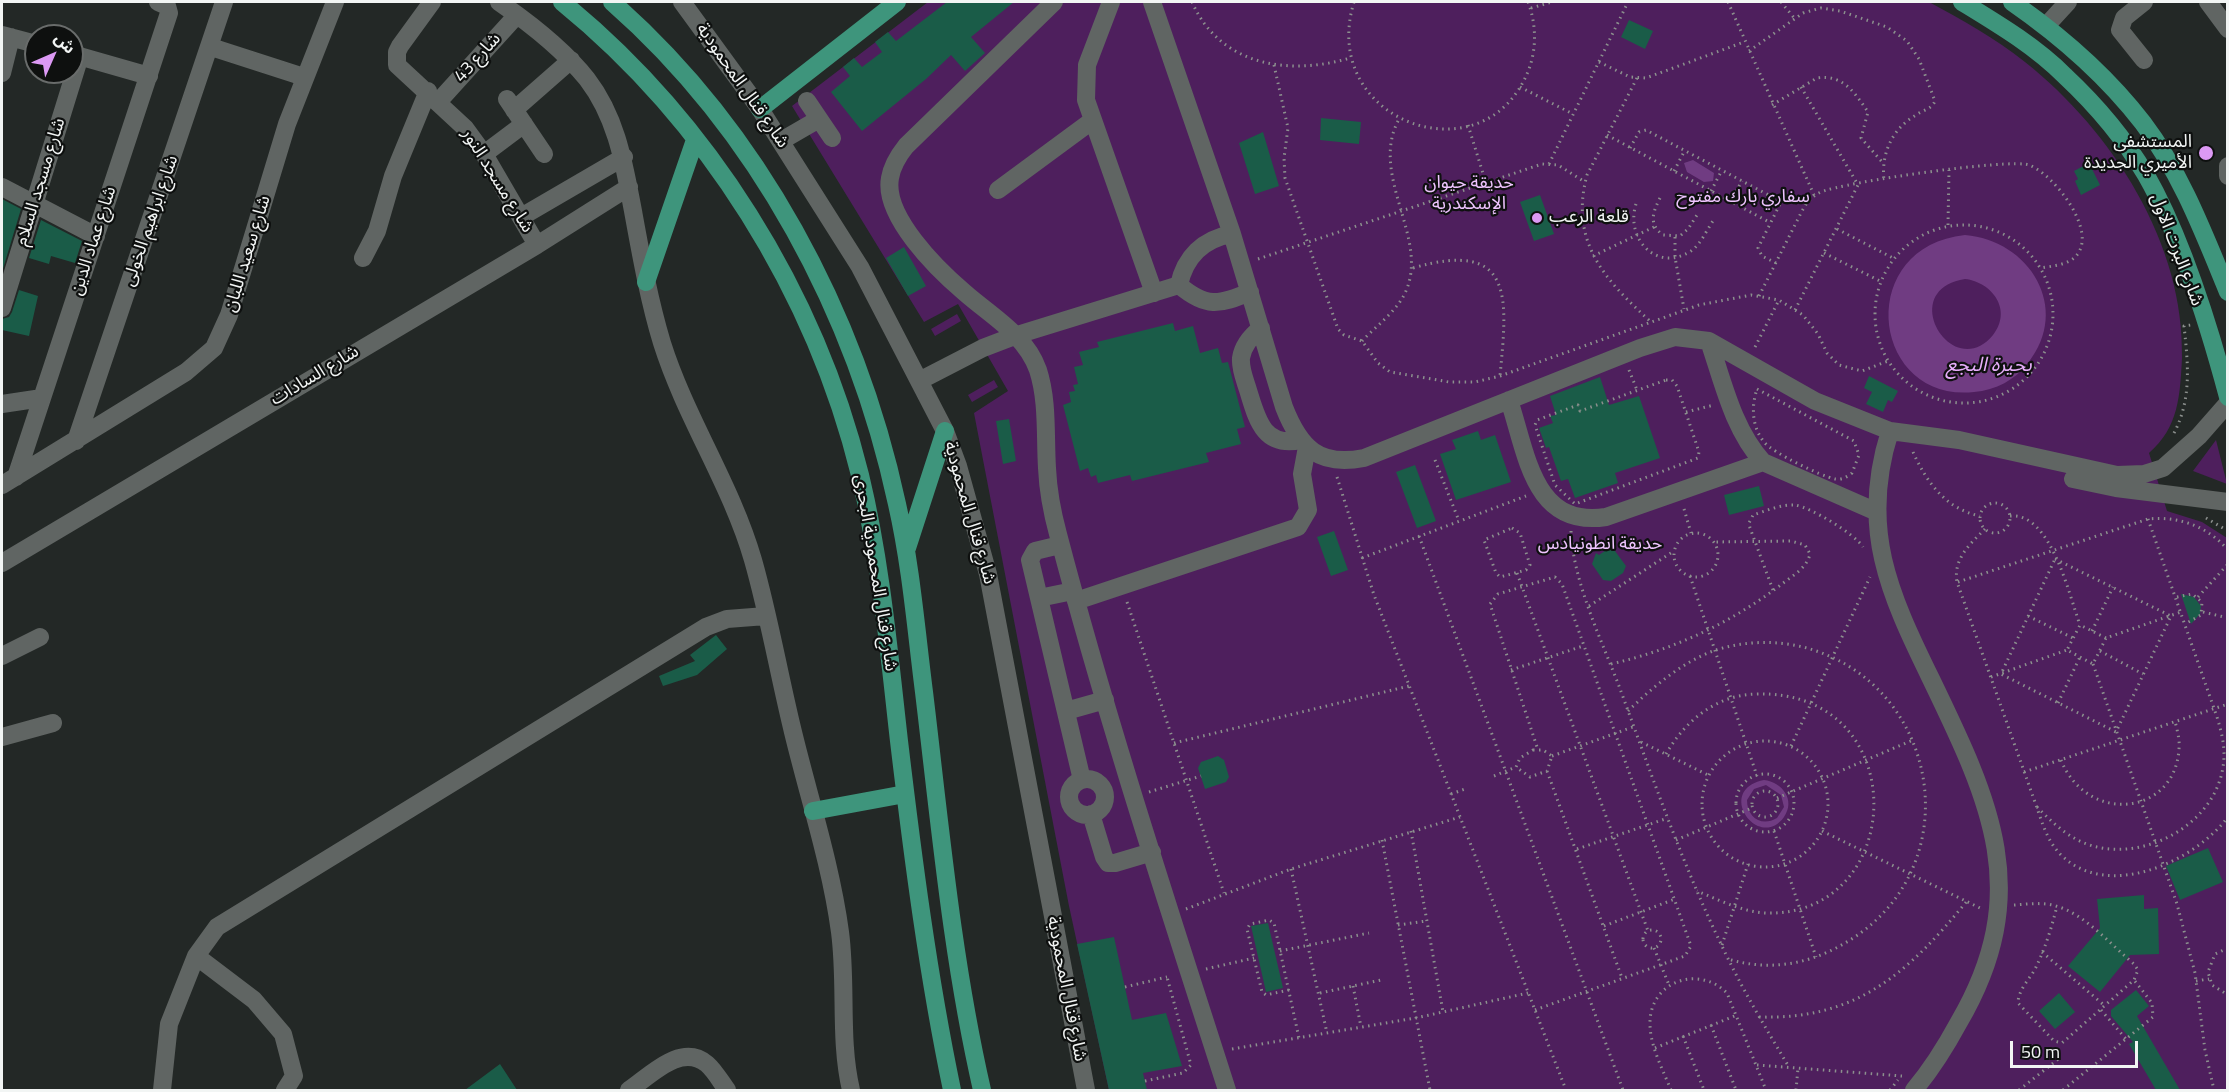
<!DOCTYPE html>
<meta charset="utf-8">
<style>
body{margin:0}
#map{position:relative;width:2229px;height:1092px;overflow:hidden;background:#232826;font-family:"Titillium Web","Noto Sans Arabic",sans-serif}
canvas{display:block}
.frame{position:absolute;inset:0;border:3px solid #f2f5f4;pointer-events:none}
.north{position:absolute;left:24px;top:24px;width:60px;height:60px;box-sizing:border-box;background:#0e100f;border:2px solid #696c6b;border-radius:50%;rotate:45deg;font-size:16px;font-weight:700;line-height:24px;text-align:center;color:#f2f5f4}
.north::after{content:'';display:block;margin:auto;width:21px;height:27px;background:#dc99f4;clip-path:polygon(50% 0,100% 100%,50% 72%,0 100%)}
.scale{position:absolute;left:2010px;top:1041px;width:128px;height:27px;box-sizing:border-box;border:3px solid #f2f5f4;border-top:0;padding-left:8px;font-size:18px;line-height:21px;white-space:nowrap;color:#f2f5f4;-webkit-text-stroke:4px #0e100f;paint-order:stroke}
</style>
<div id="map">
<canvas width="2229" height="1092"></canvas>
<div class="frame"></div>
<div class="north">ش</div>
<div class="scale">50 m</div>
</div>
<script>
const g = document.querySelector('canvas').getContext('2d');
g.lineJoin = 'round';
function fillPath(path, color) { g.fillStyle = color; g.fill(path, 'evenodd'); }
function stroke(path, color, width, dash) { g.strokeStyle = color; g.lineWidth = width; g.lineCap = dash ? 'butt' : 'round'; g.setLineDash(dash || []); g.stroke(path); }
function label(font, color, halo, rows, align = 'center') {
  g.font = font + ' "Titillium Web","Noto Sans Arabic",sans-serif'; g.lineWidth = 4.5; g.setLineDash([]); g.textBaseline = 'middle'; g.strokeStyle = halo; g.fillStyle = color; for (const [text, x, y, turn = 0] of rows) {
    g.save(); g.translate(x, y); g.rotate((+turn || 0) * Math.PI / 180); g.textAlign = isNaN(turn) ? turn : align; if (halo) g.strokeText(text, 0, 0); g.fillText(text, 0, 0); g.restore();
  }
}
const green = new Path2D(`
 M928,2H1929C1962,20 1995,38 2025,62C2112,131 2185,244 2182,358C2180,395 2179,427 2149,453L2167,511L2202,522L2227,538V1090H1109L1069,906L974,413L1008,391L958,304L924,322L792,106Z
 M957,314L961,321L935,336L931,329Z
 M994,380L998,387L972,402L968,395Z
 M2216,440L2227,484L2193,471Z`);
const water = new Path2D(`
 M1693,160L1714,173L1713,181L1704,182L1687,172L1684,163Z
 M1965,235C2029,240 2072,308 2028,363C2015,380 1996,390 1974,392C1871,403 1853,247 1965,235ZM1965,279C1992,282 2013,310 1993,335C1953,384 1895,290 1965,279Z
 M1764,780C1782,782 1796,800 1784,817C1759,852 1714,790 1764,780ZM1766,785L1781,795L1784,807L1777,818C1762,827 1747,818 1747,800L1754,789Z`);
const building = new Path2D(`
 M947,2H1014L971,37L985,53L965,71L951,55L926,79L862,131L831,92L850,76L843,67L854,58L862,67L882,52L875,42L888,32L896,41Z
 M1629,20L1653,31L1645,49L1621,37Z
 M1321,118L1361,122L1359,144L1320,140Z
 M1263,132L1279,186L1255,194L1239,143Z
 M2089,163L2100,185L2081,195L2075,181L2078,179L2074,171Z
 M1540,195L1554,234L1534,241L1520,202Z
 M2,199L21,209L2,272Z
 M41,220L82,241L75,263L51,256L49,264L29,258Z
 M904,247L926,286L908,296L886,258Z
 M19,290L38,296L29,336L2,330V319L9,317L12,312Z
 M1173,323L1175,331L1193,326L1200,353L1218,348L1222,363L1228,362L1245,427L1237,429L1241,444L1206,453L1209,462L1132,481L1130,475L1098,483L1096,475L1091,477L1088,468L1080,471L1063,405L1071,402L1069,392L1075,391L1073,385L1078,384L1074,367L1083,365L1079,352L1099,347L1097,342Z
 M1869,376L1898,391L1892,402L1888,400L1883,412L1866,404L1872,392L1864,388Z
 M1600,377L1609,405L1639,396L1660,458L1615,473L1618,483L1575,498L1568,479L1561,481L1549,447L1546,448L1539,428L1553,423L1550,416L1556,415L1550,396Z
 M1009,419L1016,461L1003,464L996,421Z
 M1478,431L1481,440L1495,435L1511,482L1456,500L1440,454L1456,449L1452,440Z
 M1415,465L1436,521L1417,528L1396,472Z
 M1759,486L1764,506L1729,515L1724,495Z
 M1334,531L1348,570L1331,576L1317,537Z
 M1609,548L1615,551L1626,566L1623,573L1611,581L1603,580L1592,564L1596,553L1599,555Z
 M2181,594L2194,597L2201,606L2200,614L2191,624Z
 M716,635L727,649L697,675L663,686L659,676L695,661L690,655Z
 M1218,756L1224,760L1229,777L1226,782L1205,789L1198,768L1201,762Z
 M2208,848L2223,882L2180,900L2166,866Z
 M2144,895V909L2158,908L2159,954L2130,955L2100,992L2068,966L2100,928L2097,899Z
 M1268,923L1283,988L1266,992L1251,926Z
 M1114,937L1132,1020L1166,1013L1182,1066L1143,1073L1147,1090H1109L1077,944Z
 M2136,990L2149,1006L2137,1016L2180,1090H2156L2129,1044L2133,1042L2111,1016V1010Z
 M2059,993L2075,1012L2055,1029L2039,1011Z
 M500,1064L517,1090H465Z`);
const path = new Path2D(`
 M1192,2C1220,66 1289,76 1350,58
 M1354,2C1317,122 1486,182 1529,69C1537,47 1536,23 1528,2
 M1728,2L1814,195
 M1781,2L1795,19
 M1531,8L1552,2
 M1749,51L1803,13L1821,8L1840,11L1887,27L1907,41L1919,59L1935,101C1932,109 1923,110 1916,115C1892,129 1881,153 1884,181
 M1599,62L1630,77L1646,78L1744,42
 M1274,65L1288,128L1284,158L1285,178L1338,329L1344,335L1362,341L1378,363L1390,372L1449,382H1475L1500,376L1699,305L1751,295L1779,300L1803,315L1818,334L1827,353L1839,365L1862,371L1888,361
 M1637,78L1587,175C1569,242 1605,280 1651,322
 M1520,87L1573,114
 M1772,105L1817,78C1843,74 1855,93 1868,112L1861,138L1883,163
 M1468,125L1486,183
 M1607,135L1769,222
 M1630,148L1639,132L1646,130L1778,200L1780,204L1758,248L1762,256L1776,263
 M1549,164L1628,2
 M1674,171L1685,150
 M1711,191L1722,170
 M1660,198C1653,212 1648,224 1663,235L1680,236L1688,229L1697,215
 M1730,202L1742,181
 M1636,204C1625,239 1657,273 1691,251C1701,244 1706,231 1713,221
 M1875 314a89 89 0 1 1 178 0a89 89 0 1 1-178 0Z
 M1948,225L1949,170
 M1837,229L1893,258
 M1675,237V257L1684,309
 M1824,253L1880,281
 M1593,256L1654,227
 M1258,259L1542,164L1558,165L1585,182
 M1413,268C1516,238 1507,300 1500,376
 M1759,296L1802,211C1807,202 1812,196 1821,192C1845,182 2010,158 2029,165C2054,174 2100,233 2075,257C2067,265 2052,266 2041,268
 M1795,310L1858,185L1801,87
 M1362,341C1376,326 1396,312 1405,293C1431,239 1368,176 1399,119
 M1755,347L1779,300
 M1629,370L1637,390
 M1666,380H1672L1677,386L1699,452L1698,458L1575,504L1555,485L1535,425L1537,420L1578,405L1580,411Z
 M1757,389L1854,441L1859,455L1852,473C1847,477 1842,480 1835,479C1821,476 1773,453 1764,442C1752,427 1751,407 1757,389Z
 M1686,412L1714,405
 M2174,433C2192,399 2188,363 2184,326L2191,325
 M1913,452C1927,483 1946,509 1980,516
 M1435,460L1459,521
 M1337,477L1374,595L1566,1090
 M1980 518a15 15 0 1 1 30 0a15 15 0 1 1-30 0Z
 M1684,509L1691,533
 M2010,516C2051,512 2069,595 2080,625
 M2206,518L2228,531
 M1512,528L1520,533L1530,565L1526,570L1500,577L1496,573L1484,540Z
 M1985,529C1970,544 1953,559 1957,582L2036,805C2042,822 2047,841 2061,855C2108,901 2194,862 2228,817
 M1571,531C1573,581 1601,639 1619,686C1651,773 1681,861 1721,944C1741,987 1765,1027 1789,1067
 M1674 555a22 22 0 1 1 44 0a22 22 0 1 1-44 0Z
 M1419,536L1623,1090
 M1362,558L1526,496
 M2055,559L2171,616L2116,732L2001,674Z
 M1517,573L1648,931
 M1690,576L1757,776
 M1958,582L2148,519C2179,516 2207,526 2228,550
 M1773,590L1750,528L1749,523L1753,515C1765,511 1782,504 1795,505C1810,507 1855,534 1863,547
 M2177,597L2192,594L2202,602L2201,615L2185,624
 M2198,597L2228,564
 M1127,602L1224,893
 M1589,606L1674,551
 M2203,612L2228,618
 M2028,616L2073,638
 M2092,631L2113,587
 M2106,638L2080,625L2067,650L2093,664L2106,638L2181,612
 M2100,651L2143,674
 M1611,664C1675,649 1729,624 1782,584C1792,576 1807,568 1810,554L1805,545L1791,541L1714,542
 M2093,664L2177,904L2195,973L2205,1050L2214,1090
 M1511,670L1583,646
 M1991,677L2067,650
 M2058,703L2080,657
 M1628,711C1653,687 1681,663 1713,651C1742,641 1774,640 1803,647C1940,682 1971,865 1850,940C1812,964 1771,972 1728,959
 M1702 804a63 63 0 1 1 126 0a63 63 0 1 1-126 0Z
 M1641,742L1708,775
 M1174,743L1409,686
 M1791,746L1870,577
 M1533,750H1543L1552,756L1547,771L1530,777L1516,767L1520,758Z
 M1666,754C1685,721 1716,695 1756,694C1915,689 1908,917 1766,913C1743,912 1719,900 1697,891
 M1552,756L1633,727
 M2061,760C2087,825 2175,816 2179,749C2180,739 2177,730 2175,721
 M1547,771L1622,978
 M2024,772L2228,704
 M1736 803a29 29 0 1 1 58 0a29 29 0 1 1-58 0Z
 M1494,776L1516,767
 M1752 804a13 13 0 1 1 26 0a13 13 0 1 1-26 0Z
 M1149,792L1201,776
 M1451,794L1465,789
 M1777,798L1913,740
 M2037,807C2051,821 2065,835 2084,843C2139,865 2214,827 2223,767C2226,749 2222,734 2217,717L2148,519
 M1411,831L1443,1012
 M1774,831L1816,957
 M1822,831L1980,908
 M1382,840L1430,1090
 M1676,840L1752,808
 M1577,849L1668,818
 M1291,869L1327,1033
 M2014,905C2028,904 2043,902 2056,906C2085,914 2111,945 2134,964L2138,970L2134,980L2062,1043L2054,1041L2018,1003C2018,989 2032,977 2037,965C2046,946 2052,926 2057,906
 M1186,909L1291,869L1460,817
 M1398,925L1426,921
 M1604,926L1675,899
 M1643 939a9 9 0 1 1 18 0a9 9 0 1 1-18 0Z
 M1722,945L1748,864
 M1654,948L1669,985
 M2228,948L2215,954L2208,972L2212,985L2228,995
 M1280,951L1369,933
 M2042,952L2105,1006
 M1206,969L1254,958
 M2196,981L2209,979
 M1353,986L1361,1027
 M1125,987L1167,977
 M1289,990L1266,995L1262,992L1247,929L1250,924L1269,920L1274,923L1299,1038
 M1320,993L1381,980
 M1535,1010L1685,956L1691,946L1562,584L1555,577L1498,594L1490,604L1538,750
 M2101,1010L2126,1039
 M1759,1017C1857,1020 1908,973 1967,901
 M1711,1025L1736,1090
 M1683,1036L1704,1090
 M1655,1048L1737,1015
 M1232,1049L1416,1018L1528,993
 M1757,1065L1902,1076
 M1145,1081L1183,1073L1191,1065L1167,977
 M1671,1090C1663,1070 1650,1046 1650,1024C1649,982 1698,964 1727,993L1766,1090
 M1796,1090L1798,1068
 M1890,1090L1898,1080
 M2019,1090L2061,1057
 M2063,1090L2153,1017L2152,1003L2134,980`);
const minor = new Path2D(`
 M432,2L400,46L397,52V65L465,128L484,154L537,245
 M499,2C531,24 563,49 587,79C617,118 624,164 633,211C641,255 649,300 662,343C686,419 731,484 753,560C769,616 779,675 793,732C809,798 831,865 840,932C847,985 839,1039 851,1090
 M682,2L760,109L860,267L945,431L958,466L988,574L1086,1090
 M1054,2L906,146C898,156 892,166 890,178C883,216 937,269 964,292C991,316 1025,334 1038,370C1048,401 1045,435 1047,468C1048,490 1052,512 1058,534C1107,721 1168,906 1227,1090
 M1111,2L1087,65L1086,100L1154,293
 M1152,2L1232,234L1284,407C1300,448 1319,467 1364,458L1640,348L1675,337L1709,341L1815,401L1890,431L1959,440L2117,475L2144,474L2163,468L2199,436L2228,403
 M2144,2L2124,18L2120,30L2144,60
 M2208,2L2228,29
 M2046,26L2068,2
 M2,35L36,44
 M211,47L304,77
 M72,54L149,76
 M2,73L11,37
 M507,99L544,154
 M439,101L517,15
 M807,101L832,138
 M514,110L571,60
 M781,141L819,119
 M484,154L524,124
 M2228,166V176
 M2,187L96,236
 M998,190L1093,120
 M521,217L624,157
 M363,258L377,231L393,176L428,91
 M1179,285C1185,257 1203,239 1232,234
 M1179,285C1206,308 1219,305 1250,292
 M2,308L80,56
 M1261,328C1251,336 1243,345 1241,358C1240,369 1245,380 1248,390C1257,419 1263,448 1301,440
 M1709,341C1723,382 1733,429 1763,462L1877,512
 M919,381L983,348L1017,335L1179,285
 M1509,400C1527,454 1533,528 1606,517L1763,462
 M2,404L42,398
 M1890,431C1859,528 1889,593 1931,679C1991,803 2034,893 1959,1022C1946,1046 1931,1070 1914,1090
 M76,441L224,2
 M16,477L169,13L167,6L158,2
 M2073,479L2116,488L2228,502
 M2,485L186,372L214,348L229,315L287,124L335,2
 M1060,545L1035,551L1030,560L1082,780
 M2,563L537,245L629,187
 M1039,598L1073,591
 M1076,601L1298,527L1308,510L1302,474L1307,447
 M2,656L40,637
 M1066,711L1105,700
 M2,737L53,723
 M1069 797a18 18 0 1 1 36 0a18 18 0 1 1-36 0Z
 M1091,814L1104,857L1108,863H1115L1152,852
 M196,956L254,1000L283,1034L294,1076L285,1090
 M162,1090L169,1024L196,956L217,927L706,627L727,619L766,616
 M629,1090C650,1076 681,1042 707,1064C715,1071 721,1082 727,1090`);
const major = new Path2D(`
 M562,2C708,121 815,292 860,475C881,562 889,653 899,741C913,859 928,975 952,1090
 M612,2C759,131 856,314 897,504C911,566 916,629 924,692C940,825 952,959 982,1090
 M1962,2C1998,24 2035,46 2065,76C2096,105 2124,138 2146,175C2182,238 2209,326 2228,397
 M2012,2C2061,36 2106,75 2143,123C2181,173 2204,234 2228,292
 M760,109L897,2
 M646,282L695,140
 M907,548L945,431
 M813,811L905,794`);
const markers = [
 [2206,153,8,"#dc99f4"],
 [1537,218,6,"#dc99f4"]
];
const streetNames = [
 ["شارع 43",478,58,-48],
 ["شارع قنال المحمودية",742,86,55],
 ["شارع مسجد النور",497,181,58],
 ["شارع مسجد السلام",41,182,-73],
 ["شارع ابراهيم الخولى",151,221,-71],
 ["شارع عماد الدين",94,241,-72],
 ["شارع البرت الاول",2176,250,69],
 ["شارع سعيد اللبان",248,254,-73],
 ["شارع السادات",315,376,-31],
 ["شارع قنال المحمودية",969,513,74],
 ["شارع قنال المحمودية البحرى",875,573,81],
 ["شارع قنال المحمودية",1066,989,79]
];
const poiNames = [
 ["المستشفى",2192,143],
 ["الأميري الجديدة",2192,164],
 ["قلعة الرعب",1549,218,"left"]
];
const parkNames = [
 ["حديقة حيوان",1469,184],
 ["الإسكندرية",1469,205],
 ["سفاري بارك مفتوح",1743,198],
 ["حديقة انطونيادس",1600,545]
];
const waterNames = [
 ["بحيرة البجع",1989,366]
];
fillPath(green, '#4e1f5d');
fillPath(water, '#703c82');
fillPath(building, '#1a5c48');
stroke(path, '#8c908e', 3, [1.5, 4.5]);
stroke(minor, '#606563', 18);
stroke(major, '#3e957c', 18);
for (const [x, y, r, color] of markers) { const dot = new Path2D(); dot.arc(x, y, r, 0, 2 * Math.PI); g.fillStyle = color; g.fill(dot); stroke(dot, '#0e100f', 2); }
label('18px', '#f2f5f4', '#0e100f', streetNames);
label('18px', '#f2f5f4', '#0e100f', poiNames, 'right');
label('18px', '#efc4ff', '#0e100f', parkNames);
label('italic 20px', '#e6adfa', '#0e100f', waterNames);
</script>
